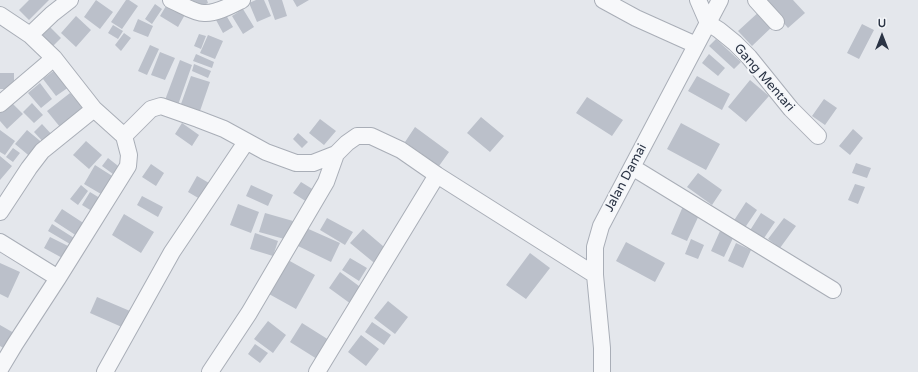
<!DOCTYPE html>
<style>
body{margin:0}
#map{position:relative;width:918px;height:372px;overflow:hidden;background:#e4e7ec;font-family:"Varela Round",sans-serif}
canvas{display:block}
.north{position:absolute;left:862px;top:16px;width:40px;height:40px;-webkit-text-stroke:3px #f4f6f9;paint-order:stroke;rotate:0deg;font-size:11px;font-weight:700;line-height:16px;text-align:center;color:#2b3445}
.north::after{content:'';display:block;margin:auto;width:14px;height:18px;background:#2b3445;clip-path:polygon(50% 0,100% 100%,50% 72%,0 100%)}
</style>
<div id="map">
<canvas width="918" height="372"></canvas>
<div class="north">U</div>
</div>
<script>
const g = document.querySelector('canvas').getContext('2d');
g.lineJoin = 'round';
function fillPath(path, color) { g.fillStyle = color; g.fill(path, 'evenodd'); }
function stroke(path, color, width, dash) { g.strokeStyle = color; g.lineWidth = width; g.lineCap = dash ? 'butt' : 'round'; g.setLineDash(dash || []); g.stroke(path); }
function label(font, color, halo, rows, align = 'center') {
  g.font = font + ' "Varela Round",sans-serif'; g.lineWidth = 4; g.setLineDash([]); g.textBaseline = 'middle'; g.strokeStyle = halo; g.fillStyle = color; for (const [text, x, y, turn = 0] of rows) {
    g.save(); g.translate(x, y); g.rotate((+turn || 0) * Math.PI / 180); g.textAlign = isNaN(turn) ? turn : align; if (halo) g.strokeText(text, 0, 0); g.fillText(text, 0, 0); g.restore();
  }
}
const building = new Path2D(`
 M29,0H49L29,20L19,10Z
 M96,0L113,12L100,29L84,17Z
 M126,0H129L138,6L122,29L111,22Z
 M192,0H207L208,3L196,9Z
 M256,0H264L271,16L257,22L249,3Z
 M268,0H282L287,16L275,20Z
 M293,0H309L297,7Z
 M764,0H793L805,13L788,28Z
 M169,1L187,11L178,27L160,16Z
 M155,4L162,9L152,24L145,19Z
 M243,9L254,27L243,34L232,16Z
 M761,10L775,24L752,46L738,31Z
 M226,15L233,27L223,33L216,20Z
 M76,16L91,30L76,47L61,33Z
 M138,19L153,26L148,37L133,31Z
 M862,24L874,30L859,59L847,53Z
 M113,25L123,31L118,39L108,33Z
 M49,26L61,38L49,50L36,38Z
 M124,33L131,38L121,51L115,45Z
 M199,34L206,36L201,49L194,46Z
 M208,35L223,41L215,59L200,53Z
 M716,39L741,62L734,69L709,46Z
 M150,45L159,49L147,75L138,71Z
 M160,52L175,58L165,80L151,75Z
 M196,54L214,62L212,68L193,61Z
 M709,54L725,68L718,76L702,63Z
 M180,60L192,65L178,105L165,100Z
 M194,64L211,71L208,78L192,71Z
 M56,69L69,87L56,96L43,79Z
 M0,73H14V89H0Z
 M191,76L210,82L200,111L181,104Z
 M697,76L730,94L722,110L688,91Z
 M750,80L769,96L746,122L728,107Z
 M40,83L52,99L41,108L28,93Z
 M70,93L83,108L60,127L47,111Z
 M587,97L623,120L612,136L576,113Z
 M824,99L837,108L825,125L812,116Z
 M11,102L23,114L7,129L0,121V112Z
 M32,103L43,115L34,123L23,112Z
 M481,117L504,136L490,152L467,133Z
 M320,119L336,131L324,145L309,133Z
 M182,123L199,135L192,146L175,134Z
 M681,123L720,144L706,170L667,149Z
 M42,124L54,137L46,145L34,132Z
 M415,127L449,152L439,166L405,142Z
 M853,129L863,138L850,155L839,146Z
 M0,130L15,141L5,155L0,152Z
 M27,130L45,145L33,159L15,144Z
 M298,133L308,142L302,148L293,139Z
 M86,141L102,155L89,169L73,155Z
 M13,148L20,153L13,162L6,157Z
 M0,156L12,166L0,180Z
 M108,158L122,169L117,177L102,166Z
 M856,163L871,168L867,178L852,173Z
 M151,164L164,173L156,186L142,177Z
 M95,165L117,179L106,197L84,184Z
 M698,173L722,190L712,205L687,187Z
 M197,176L209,183L200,199L188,192Z
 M301,182L314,190L307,202L293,193Z
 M855,184L865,187L858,204L848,200Z
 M81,185L88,191L78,205L70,199Z
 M251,185L273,195L268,206L246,196Z
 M90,192L103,200L95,213L82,205Z
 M142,196L163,207L158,217L137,205Z
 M746,202L757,210L744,229L733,222Z
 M238,204L259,212L251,233L230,225Z
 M684,204L701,211L687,241L671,234Z
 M62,209L88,226L80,238L54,221Z
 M265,213L293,221L288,240L259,232Z
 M761,213L775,222L762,241L749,232Z
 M124,214L154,232L141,253L112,235Z
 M327,218L353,232L345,245L320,230Z
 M784,218L796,226L780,248L768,239Z
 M52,224L74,238L70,244L48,231Z
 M304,227L340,243L331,262L296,245Z
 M363,229L390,252L378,266L350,243Z
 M720,231L733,238L724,257L711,251Z
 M255,233L278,241L273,256L250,249Z
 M50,237L72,248L66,260L44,248Z
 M691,239L704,245L698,259L685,254Z
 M626,242L665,263L655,282L616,261Z
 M736,243L751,250L743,268L728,261Z
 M530,253L550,268L526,299L506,285Z
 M350,258L367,268L359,281L342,270Z
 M288,260L315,275L296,309L269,294Z
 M0,263L20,272L8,298L0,294Z
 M340,272L363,289L351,304L329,288Z
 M97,297L130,311L124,328L90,313Z
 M388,301L408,317L395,334L374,318Z
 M268,321L286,335L273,353L254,339Z
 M372,322L391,335L384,345L365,332Z
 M302,323L329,340L317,359L290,342Z
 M0,325L14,333L5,349L0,346Z
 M361,335L379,349L366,366L348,352Z
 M255,344L268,353L260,363L248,354Z`);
const street = new Path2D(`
 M171,0C181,4 194,13 204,13C216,14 232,5 242,0
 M603,0L636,18L696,45
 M698,0L708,23L719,30L735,43L749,57L791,109L818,136
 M756,0L776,22
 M0,15L30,35L54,58
 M30,35L52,14L70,0
 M0,104L54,58L94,109L124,136
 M632,167L833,290
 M0,212L29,168L42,151L94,109
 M0,242L58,278
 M0,369L15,344L58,278L128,166L129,155L124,136L151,109L161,106L198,119L224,129L266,152L296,163H313L336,154L347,143L357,136H371L401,150L437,175L595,275
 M105,372L172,252L246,142
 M210,372L249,313L326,182L336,154
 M317,372L437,175
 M602,372V348L595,275V247L601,226L720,0`);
const streetNames = [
 ["Gang Mentari",764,78,49],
 ["Jalan Damai",626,178,-62]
];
fillPath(building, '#bbc0ca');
stroke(street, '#a9aeb7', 18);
stroke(street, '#f7f8fa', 16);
label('13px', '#2b3445', '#f4f6f9', streetNames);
</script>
